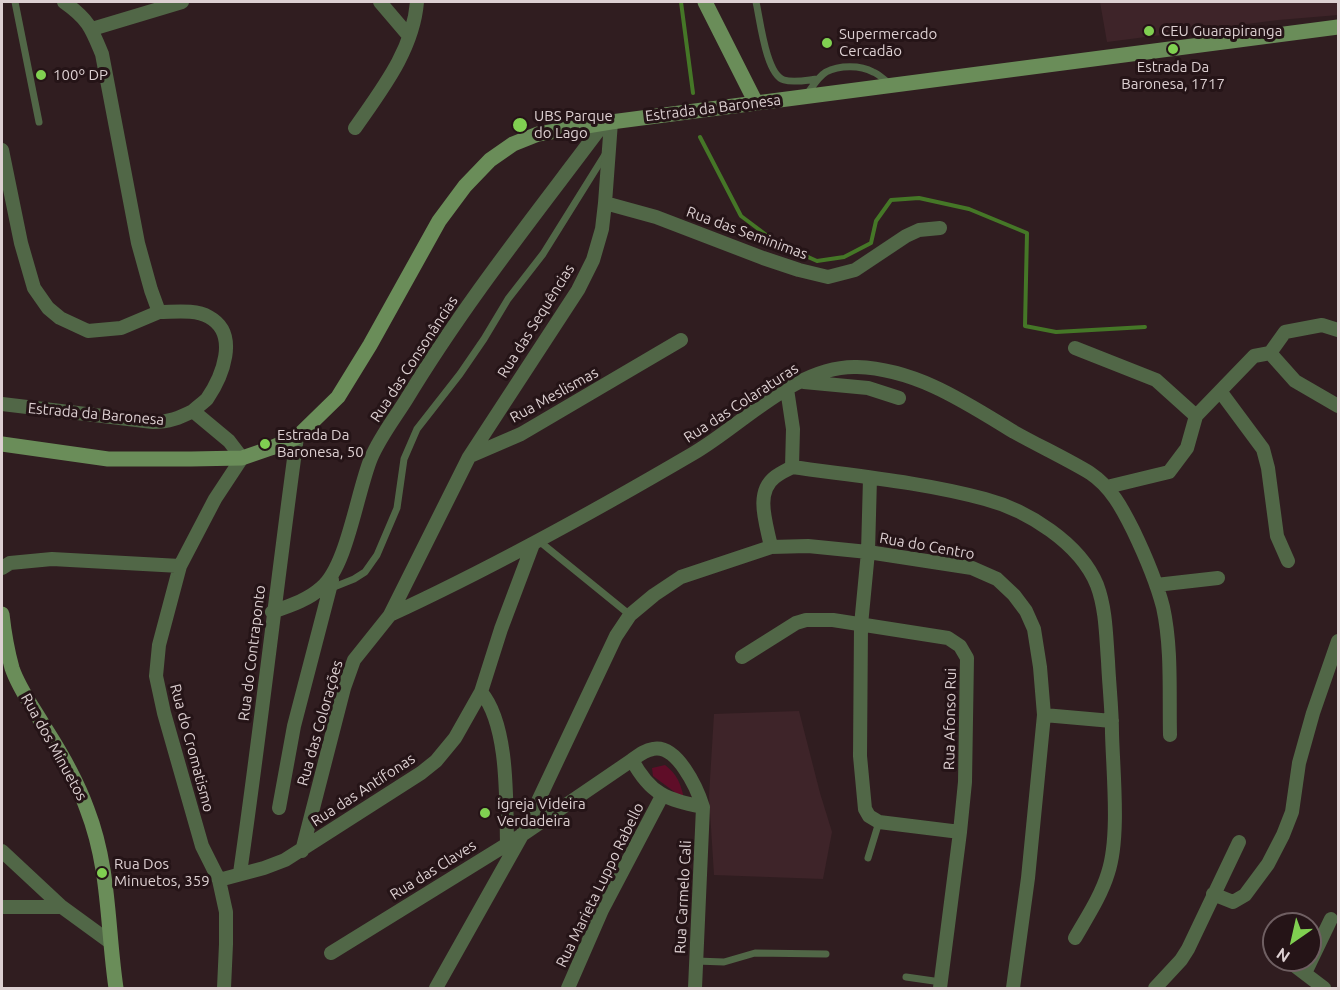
<!DOCTYPE html>
<meta charset="utf-8">
<style>
body{margin:0}
#map{position:relative;width:1340px;height:990px;overflow:hidden;background:#301d20;font-family:Ubuntu,sans-serif}
canvas{display:block}
.frame{position:absolute;inset:0;border:3px solid #ddd0d2;pointer-events:none}
.north{position:absolute;left:1262px;top:912px;width:60px;height:60px;box-sizing:border-box;background:#251417;border:2px solid #6f5f62;border-radius:50%;rotate:214deg;font-size:16px;font-weight:700;line-height:24px;text-align:center;color:#ddd0d2}
.north::after{content:'';display:block;margin:auto;width:21px;height:27px;background:#80d051;clip-path:polygon(50% 0,100% 100%,50% 72%,0 100%)}
</style>
<div id="map">
<canvas width="1340" height="990"></canvas>
<div class="frame"></div>
<div class="north">N</div>
</div>
<script>
const g = document.querySelector('canvas').getContext('2d');
g.lineJoin = 'round';
function fillPath(path, color) { g.fillStyle = color; g.fill(path, 'evenodd'); }
function stroke(path, color, width, dash) { g.strokeStyle = color; g.lineWidth = width; g.lineCap = dash ? 'butt' : 'round'; g.setLineDash(dash || []); g.stroke(path); }
function label(font, color, halo, rows, align = 'center') {
  g.font = font + ' Ubuntu,sans-serif'; g.lineWidth = 6; g.setLineDash([]); g.textBaseline = 'middle'; g.strokeStyle = halo; g.fillStyle = color; for (const [text, x, y, turn = 0] of rows) {
    g.save(); g.translate(x, y); g.rotate((+turn || 0) * Math.PI / 180); g.textAlign = isNaN(turn) ? turn : align; if (halo) g.strokeText(text, 0, 0); g.fillText(text, 0, 0); g.restore();
  }
}
const built = new Path2D(`
 M1100,2H1338V15L1278,20L1107,42Z
 M799,711L820,793L832,832L823,879L714,875L709,796L714,714Z`);
const green = new Path2D(`
 M665,765C677,774 681,784 684,799L653,776L652,768Z`);
const stream = new Path2D(`
 M681,2L693,93
 M700,137L741,216L777,243L817,261L844,257L871,243L876,221L891,200L919,198L969,209L1027,233L1025,326L1056,332L1145,327`);
const lane = new Path2D(`
 M15,2L39,122
 M756,2C760,19 766,75 784,80C794,83 807,80 818,79
 M807,94C813,86 818,77 826,72C839,65 861,65 873,72C879,74 884,80 889,83
 M539,541L630,615
 M329,589L354,579L365,572L377,555L397,508L404,459L417,429L460,374L484,339L508,299L543,254L606,153
 M868,858L879,822
 M696,961L724,962L755,953L826,954
 M906,977L941,982`);
const street = new Path2D(`
 M64,2C88,19 91,27 102,54L138,243L151,290L159,312C175,312 195,309 209,317C240,334 222,377 207,399C203,403 197,407 193,411
 M380,2L409,36
 M92,29L182,2
 M355,128C382,89 413,50 417,2
 M2,150L21,243L34,288L48,308L60,318L88,331L121,328L159,312
 M605,203L656,217L763,258L799,270L828,277L855,270L906,236L919,230L940,228
 M1075,348L1156,380L1196,416L1187,448L1169,472L1107,487
 M1270,353L1295,381L1338,406
 M804,382L868,388L899,398
 M787,389L793,429L792,467
 M1220,391L1263,449L1268,468L1277,536L1288,561
 M2,404L153,422C169,422 179,418 193,411L229,441L242,458L215,499L180,566L159,645L156,676L164,713L202,846L219,880L226,912V944L224,988
 M1196,416L1254,356L1270,353L1285,332L1322,325L1338,330
 M470,456L521,434L681,340
 M870,478L868,552L861,625L860,756L865,809L869,816L879,822L960,832
 M771,547C767,525 754,493 775,477C780,473 787,470 792,467C856,476 922,482 985,499C1027,510 1080,543 1097,585C1106,609 1106,636 1108,661C1109,685 1112,709 1112,733C1113,773 1120,837 1108,873C1101,896 1087,917 1075,938
 M2,568L10,563L52,559L180,566
 M1156,585L1218,578
 M272,612C289,606 308,600 321,588C347,567 357,492 371,458C380,437 394,419 406,400C465,302 536,214 604,123
 M390,615C494,567 595,511 694,453C742,425 797,365 857,367C916,369 965,402 1014,432C1039,446 1065,458 1090,473C1111,487 1122,508 1133,530C1145,555 1156,580 1163,607C1172,648 1169,693 1170,735
 M742,657L796,623L806,620H833L948,638L960,646L967,658L965,782L960,832L940,988
 M481,692C509,725 506,801 507,844
 M1044,715L1112,721
 M632,760C639,755 645,750 653,749C677,744 697,788 703,807
 M279,808L294,726L332,580
 M2,851L62,907L110,942
 M302,851L344,688L354,660L390,615L469,457L578,290L593,260L602,229L605,203L611,122
 M240,873C261,728 277,582 297,437
 M219,880L264,868L285,860L421,773L436,761L455,738L481,692L501,629L533,544
 M1213,894L1233,902L1245,895L1268,864L1283,835L1292,812L1299,763L1313,713L1338,641
 M2,907H62
 M331,953L522,835L632,760C651,795 666,799 703,807L695,988
 M1295,966L1324,988
 M1305,973L1331,919
 M436,988L522,835L616,636L630,615L654,595L681,577L771,547L808,546L868,552L972,568L997,579L1014,595L1026,611L1034,629L1040,667L1044,715L1028,878L1013,988
 M568,988L602,910L662,796
 M1155,988L1181,960L1188,949L1239,842`);
const secondary = new Path2D(`
 M705,2L756,103
 M2,444L108,459H191L242,458L271,448L297,437L338,397L370,345L439,221L465,186L490,160L513,144L538,134L611,122L1338,27
 M2,614C4,632 7,650 12,668C19,689 34,709 45,728C61,753 77,781 87,809C110,868 107,927 116,988`);
const markers = [
 [1149,31,6,"#80d051"],
 [827,43,6,"#80d051"],
 [1173,49,6,"#80d051"],
 [41,75,6,"#80d051"],
 [520,125,8,"#80d051"],
 [265,444,6,"#80d051"],
 [485,813,6,"#80d051"],
 [102,873,6,"#80d051"]
];
const poiNames = [
 ["CEU Guarapiranga",1161,31],
 ["Supermercado",839,34],
 ["Cercadão",839,51],
 ["Estrada Da",1173,67,"center"],
 ["Baronesa, 1717",1173,84,"center"],
 ["100º DP",53,75],
 ["UBS Parque",534,116],
 ["do Lago",534,133],
 ["Estrada Da",277,435],
 ["Baronesa, 50",277,452],
 ["igreja Videira",497,804],
 ["Verdadeira",497,821],
 ["Rua Dos",114,864],
 ["Minuetos, 359",114,881]
];
const streetNames = [
 ["Estrada da Baronesa",713,108,-7],
 ["Rua das Seminimas",747,233,20],
 ["Rua das Sequências",536,321,-58],
 ["Rua das Consonâncias",414,359,-57],
 ["Rua Meslismas",554,395,-29],
 ["Rua das Colaraturas",741,403,-33],
 ["Estrada da Baronesa",96,414,5],
 ["Rua do Centro",927,546,10],
 ["Rua do Contraponto",252,653,-83],
 ["Rua Afonso Rui",950,719,-89],
 ["Rua das Colorações",320,723,-74],
 ["Rua dos Minuetos",54,747,61],
 ["Rua do Cromatismo",192,748,75],
 ["Rua das Antífonas",363,790,-33],
 ["Rua das Claves",433,870,-32],
 ["Rua Marieta Luppo Rabello",600,885,-64],
 ["Rua Carmelo Cali",683,897,-87]
];
fillPath(built, '#3e2429');
fillPath(green, '#5f0d28');
stroke(stream, '#457727', 4);
stroke(lane, '#516747', 7);
stroke(street, '#516747', 14);
stroke(secondary, '#6a8d59', 15);
for (const [x, y, r, color] of markers) { const dot = new Path2D(); dot.arc(x, y, r, 0, 2 * Math.PI); g.fillStyle = color; g.fill(dot); stroke(dot, '#251417', 2); }
label('15px', '#ddd0d2', '#251417', poiNames, 'left');
label('15px', '#ddd0d2', '#251417', streetNames);
</script>
